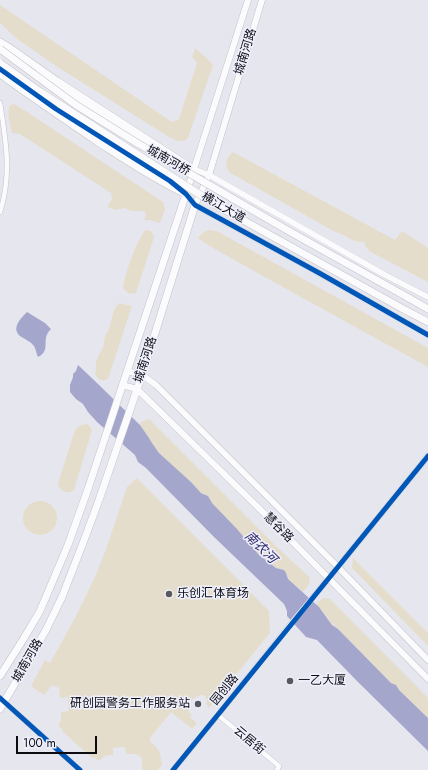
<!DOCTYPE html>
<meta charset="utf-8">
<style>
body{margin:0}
#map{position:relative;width:428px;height:770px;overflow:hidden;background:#e6e6ef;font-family:Jost,sans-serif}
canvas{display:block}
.scale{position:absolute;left:16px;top:736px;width:81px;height:18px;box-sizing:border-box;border:2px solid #0b0b10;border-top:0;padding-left:5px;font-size:12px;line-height:14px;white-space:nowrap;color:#0b0b10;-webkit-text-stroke:3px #eff0fd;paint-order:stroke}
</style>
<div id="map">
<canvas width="428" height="770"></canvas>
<div class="scale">100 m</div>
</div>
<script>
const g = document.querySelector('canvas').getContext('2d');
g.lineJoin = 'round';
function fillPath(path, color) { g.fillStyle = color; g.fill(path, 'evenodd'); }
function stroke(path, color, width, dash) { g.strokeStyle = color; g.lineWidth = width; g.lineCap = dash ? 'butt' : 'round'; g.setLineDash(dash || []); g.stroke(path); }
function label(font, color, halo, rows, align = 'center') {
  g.font = font + ' Jost,"Noto Sans SC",sans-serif'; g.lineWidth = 3; g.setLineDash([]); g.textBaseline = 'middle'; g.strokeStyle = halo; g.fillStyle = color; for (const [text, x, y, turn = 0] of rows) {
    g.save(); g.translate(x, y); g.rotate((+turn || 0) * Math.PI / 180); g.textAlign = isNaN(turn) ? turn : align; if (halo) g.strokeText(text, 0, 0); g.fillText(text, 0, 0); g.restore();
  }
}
const green = new Path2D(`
 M0,5L172,122L179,119L197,63L192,57L195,48L207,58L213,65L188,138C182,144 175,140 169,137L56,66L16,38L0,23Z
 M14,104L24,110L163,202L165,209L160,223L150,220H144L146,214L144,211H131L124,208L116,210L107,207L112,199L111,193L20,134L12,133C11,128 6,109 10,106C11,105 12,105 14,104Z
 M233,152L395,240L402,231L428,248V282L369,251L366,247L364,242C351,243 346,234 335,232L229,172C224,163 226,158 233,152Z
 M145,230L151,231L154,237L136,293C130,295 126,293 123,287C127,267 134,248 145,230Z
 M209,230L217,231L222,234L428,348V367L270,280L208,245L198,238C201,234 204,231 209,230Z
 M119,303L132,306L108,379C102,382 98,380 95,374L96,369V362L99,354L103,348L105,336L109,329L114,310Z
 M149,419L278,548L309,577C311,584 307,587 303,592L288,579L287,576L284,570L276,568L259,555L237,529L212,503L206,495L201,493L191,482L159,453L152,443L149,438L140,425L141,422Z
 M86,424L89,425L92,430L74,490C67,495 59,491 58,483L75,430C78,426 81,425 86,424Z
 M137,478L269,611L270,633L209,708L206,704L207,699L204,695C194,695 187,703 189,712L192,714L190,717L197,723L192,729L171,712L150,738V741C152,744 157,747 159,751C161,755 161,761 162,765L158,770H142V758L136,754H126L125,747L113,748V755C106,755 104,756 99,761L94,757L92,758L62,731L63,730L58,725L61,721V712L69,711L68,697L60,698L59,688L52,685L44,695L31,686L45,660L50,663L76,616L95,577L105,552L127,487Z
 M23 518a17 17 0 1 1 34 0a17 17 0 1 1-34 0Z
 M353,558L428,633V646L355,571L352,568Z
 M324,598L330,599L332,601L428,698V718L399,690L396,685L391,683L338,629C329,623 325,612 316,605L319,601Z`);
const water = new Path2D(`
 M27,312L45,323L51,329C40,339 52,350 38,357C36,353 36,348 33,345C30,341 24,339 20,336C11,328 21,318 27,312Z
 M78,365L97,383L140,425L149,438L152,443L159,453L191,482L201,493L208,496L212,503L237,529L259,555L276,568L284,570L286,573L288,579L319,607L332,625L338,629L391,683L396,685L399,690L428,718V751L357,681L317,640L306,637L287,616V611L284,604L214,537L146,468L138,462L135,455L97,422L88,412L83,404L76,399L70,392V385L73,377V374L76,371Z`);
const minor = new Path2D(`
 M0,103C6,141 12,175 0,212
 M0,698L80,770
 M218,715L279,766L277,770
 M173,770L218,715L292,622L338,567`);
const tertiary = new Path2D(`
 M0,69L56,109L170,181L186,194L195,205L321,274L428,335
 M39,73L61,89L104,117L171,158
 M191,168L209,175L385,275L428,297
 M338,567L428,456`);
const secondary = new Path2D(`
 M186,194L248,0
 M195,205L209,175L262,0
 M127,371L142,375L156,385L338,567L428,660
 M122,385L137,389L272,521L428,679`);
const primary = new Path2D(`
 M0,676L24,638L40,611L68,545L88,489L186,194
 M0,709L46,630L62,597L83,543L99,500L142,375L195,205`);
const trunk = new Path2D(`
 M0,42L10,48L57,81L193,169
 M0,74C33,98 67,121 101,144C129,162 156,180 186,194
 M407,297L428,309
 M405,310L428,322`);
const trunkBridge = new Path2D(`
 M0,49L76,105L137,143L287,230L407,297
 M0,63L39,91L216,205L405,310`);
const cycleway = new Path2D(`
 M0,69L56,109L170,181L186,194L195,205L321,274L428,335
 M0,698L80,770
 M173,770L428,456`);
const markers = [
 [169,594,4,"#58585e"],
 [290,681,4,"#58585e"],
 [198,704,4,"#58585e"]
];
const streetNames = [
 ["城南河路",246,52,-73],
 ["城南河桥",168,161,30],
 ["横江大道",223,208,30],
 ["城南河路",146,360,-72],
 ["慧谷路",278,528,45],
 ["城南河路",28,661,-60],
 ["园创路",225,690,-51],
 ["云居街",249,741,40]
];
const poiNames = [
 ["乐创汇体育场",177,594],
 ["一乙大厦",298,681],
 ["研创园警务工作服务站",190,704,"right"]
];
const waterNames = [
 ["南农河",260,548,45]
];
fillPath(green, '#e5ddcb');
fillPath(water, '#a5a6cc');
stroke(minor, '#c2c3c9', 5.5);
stroke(tertiary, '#c2c3c9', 6);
stroke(secondary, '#c2c3c9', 7);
stroke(primary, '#c2c3c9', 8);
stroke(trunk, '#c2c3c9', 8);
stroke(minor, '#fbfbfd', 4.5);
stroke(tertiary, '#fbfbfd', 5.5);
stroke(secondary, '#fbfbfd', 6);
stroke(primary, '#fbfbfd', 7);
stroke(trunk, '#fbfbfd', 7);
stroke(trunkBridge, '#c2c3c9', 8, []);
stroke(trunkBridge, '#fbfbfd', 7);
stroke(cycleway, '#0057b8', 5);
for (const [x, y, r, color] of markers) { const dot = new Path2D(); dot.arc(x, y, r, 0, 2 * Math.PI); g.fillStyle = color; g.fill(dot); stroke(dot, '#eff0fd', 1.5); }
label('12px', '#0b0b10', '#eff0fd', streetNames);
label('12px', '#0b0b10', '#eff0fd', poiNames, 'left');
label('italic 13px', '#2c2664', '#eff0fd', waterNames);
</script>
